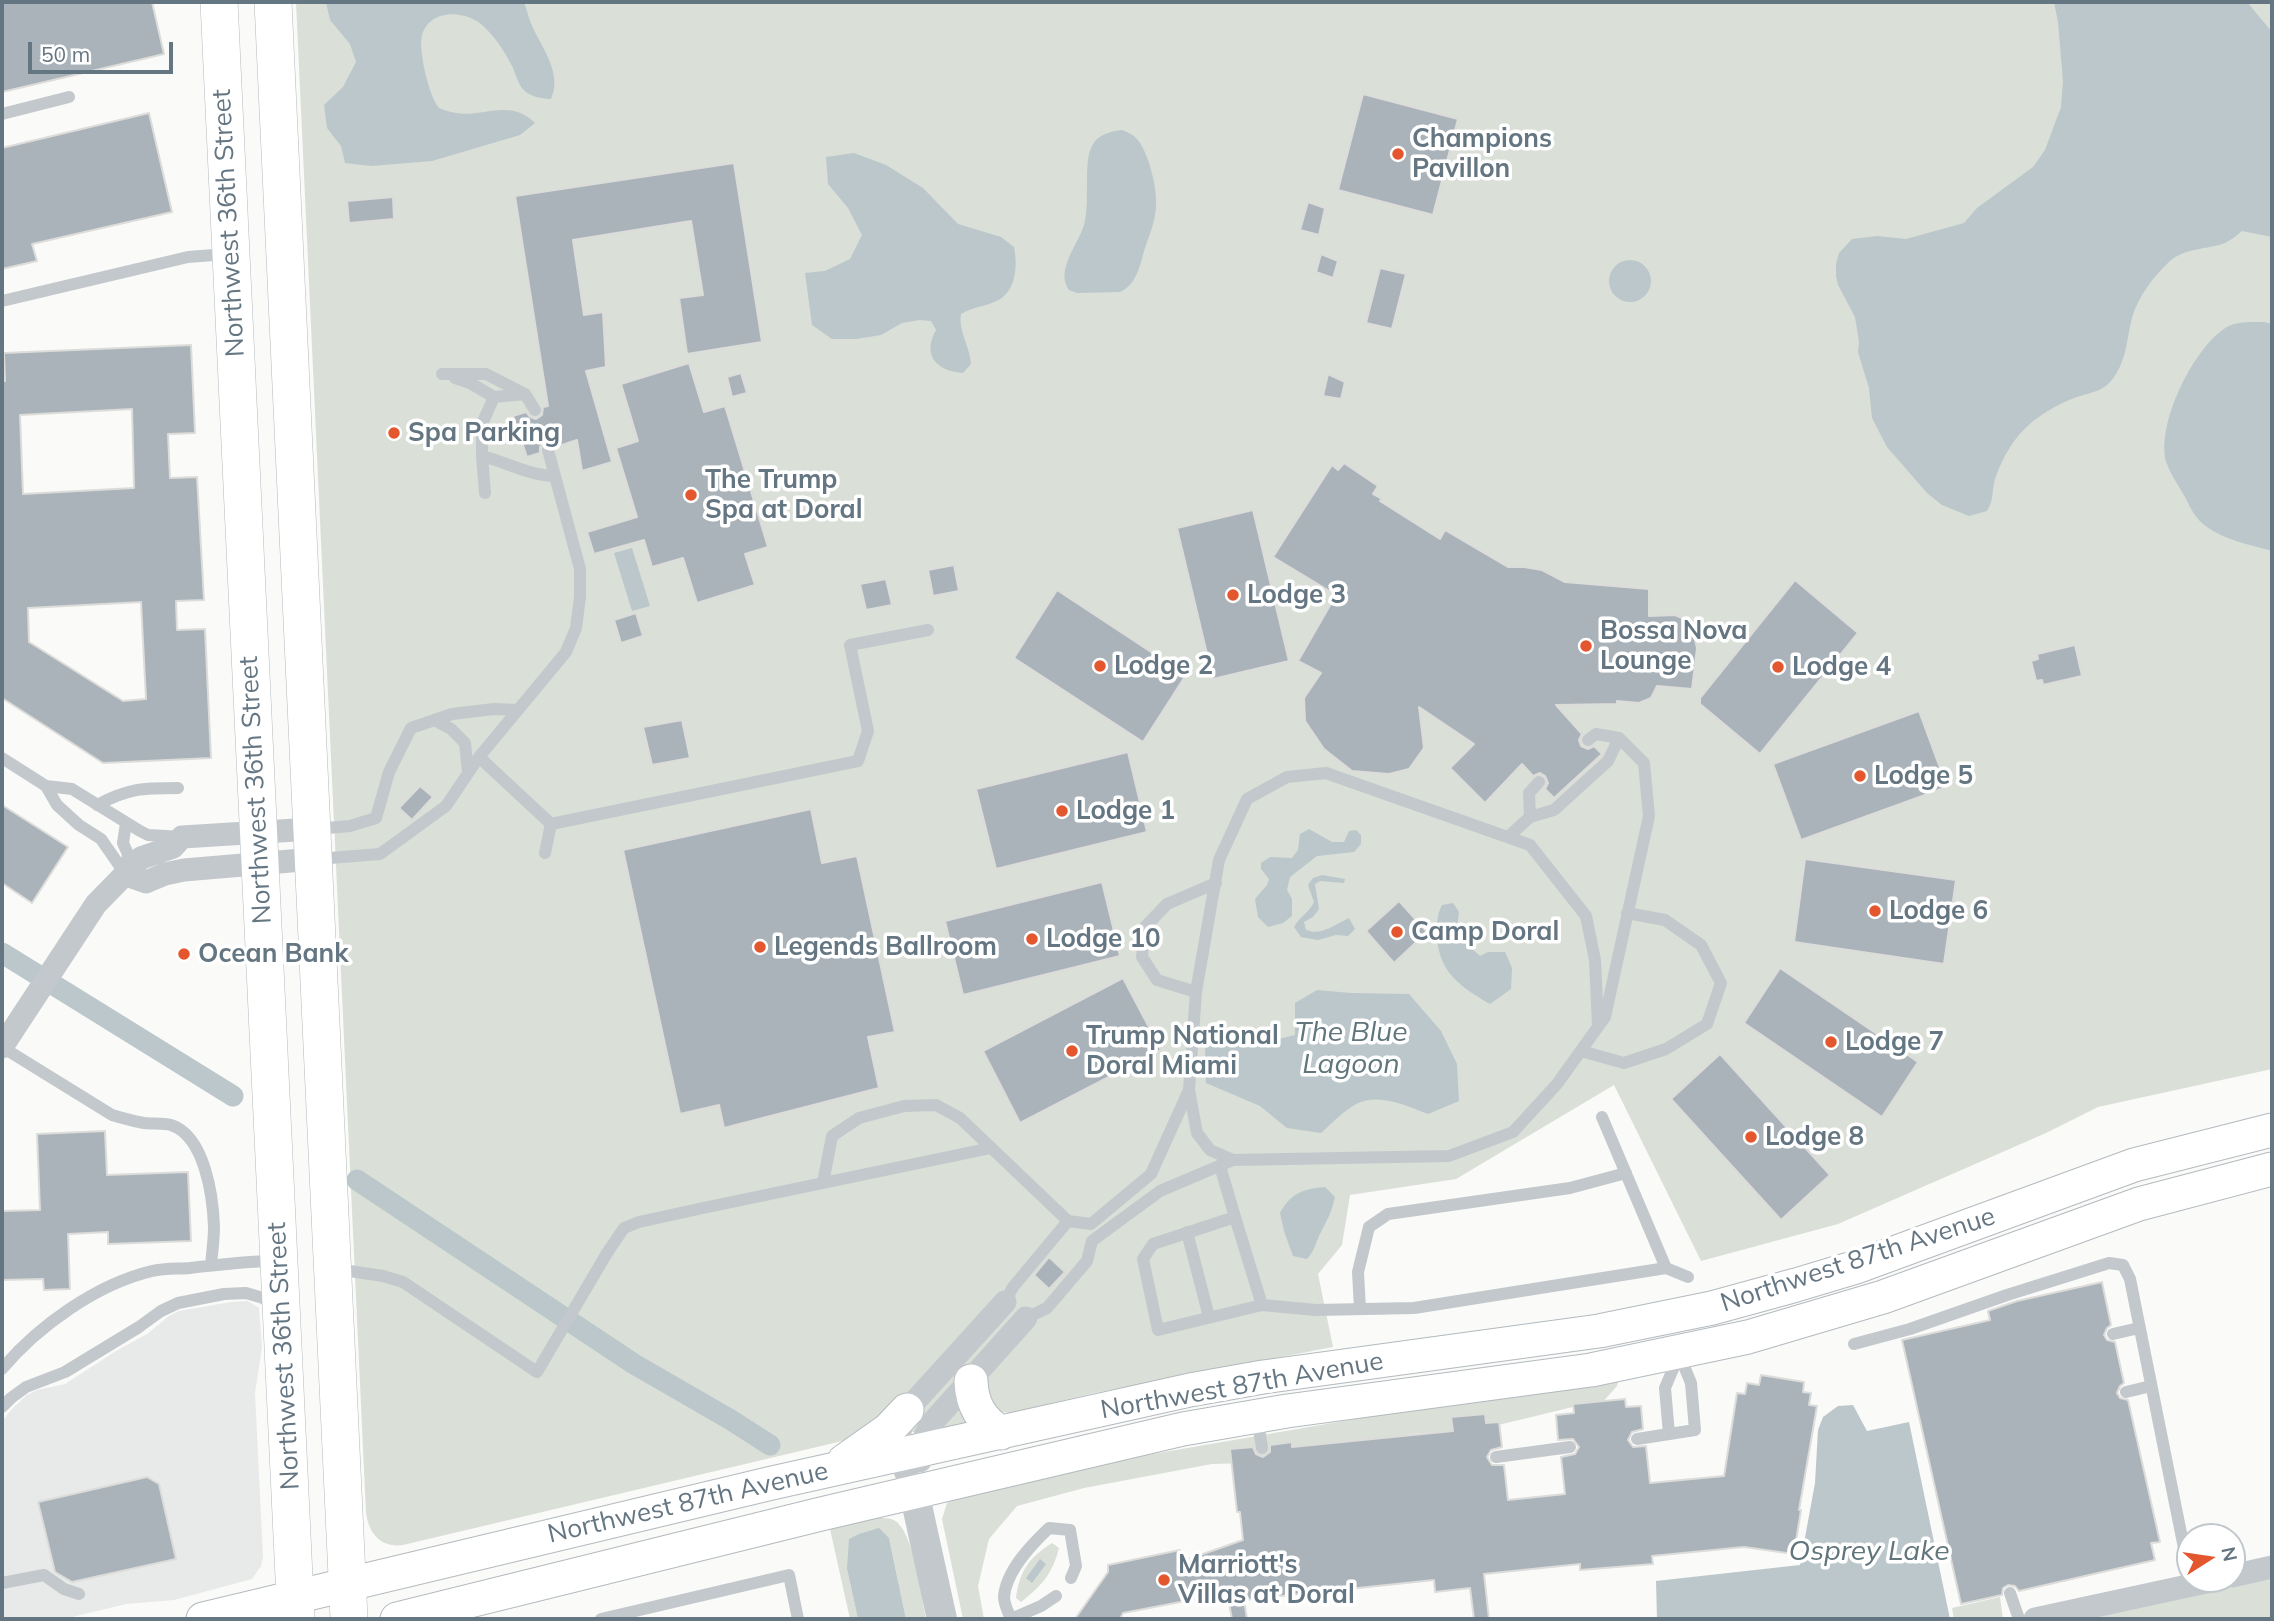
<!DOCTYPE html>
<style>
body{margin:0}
#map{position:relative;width:2274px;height:1621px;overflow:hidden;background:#fafaf8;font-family:Mulish,sans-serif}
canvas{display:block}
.frame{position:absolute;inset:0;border:4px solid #657683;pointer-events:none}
.north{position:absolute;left:2176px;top:1523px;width:70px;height:70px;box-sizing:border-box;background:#fff;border:2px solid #c1c8cd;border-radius:50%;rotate:78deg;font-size:19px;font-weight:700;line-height:28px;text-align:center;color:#657683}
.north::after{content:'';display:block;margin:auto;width:24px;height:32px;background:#e4572e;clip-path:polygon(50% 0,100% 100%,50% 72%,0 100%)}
.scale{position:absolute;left:28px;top:42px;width:145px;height:32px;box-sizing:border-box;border:4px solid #657683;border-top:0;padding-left:9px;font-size:21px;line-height:24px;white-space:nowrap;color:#657683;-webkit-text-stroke:5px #fff;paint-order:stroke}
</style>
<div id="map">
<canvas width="2274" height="1621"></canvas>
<div class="frame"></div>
<div class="north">N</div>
<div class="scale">50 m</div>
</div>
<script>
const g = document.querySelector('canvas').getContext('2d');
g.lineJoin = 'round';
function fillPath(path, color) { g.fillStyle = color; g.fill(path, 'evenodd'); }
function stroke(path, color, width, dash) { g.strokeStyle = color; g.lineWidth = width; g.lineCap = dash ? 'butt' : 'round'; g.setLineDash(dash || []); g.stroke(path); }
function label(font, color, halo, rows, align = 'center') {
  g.font = font + ' Mulish,sans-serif'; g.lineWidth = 7; g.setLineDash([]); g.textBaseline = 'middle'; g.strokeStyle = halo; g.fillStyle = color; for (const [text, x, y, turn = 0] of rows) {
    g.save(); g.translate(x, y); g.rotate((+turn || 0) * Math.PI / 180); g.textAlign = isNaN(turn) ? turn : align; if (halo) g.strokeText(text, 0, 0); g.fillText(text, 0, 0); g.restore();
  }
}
const built = new Path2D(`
 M248,1301L259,1308L262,1348L255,1393L263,1557L261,1566L252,1579L174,1600L126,1604L64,1619H2V1421L13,1408L27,1395L37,1390L65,1384L116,1351L147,1334L169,1316L179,1311L231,1302Z`);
const green = new Path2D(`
 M296,2H2272V1069L2098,1107L2046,1133L1838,1224L1701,1261L1614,1085L1456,1179L1350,1195L1342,1245L1318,1274L1333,1347L1094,1393L1011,1413L1001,1412C974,1420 938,1438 908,1431L855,1438L403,1545C381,1548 369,1534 366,1513Z
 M1621,1373L1617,1386L1601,1404L1581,1405L1486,1428L1411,1434L1307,1461L1212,1464L1084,1488L1017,1506L989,1539L978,1586L984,1619H963L942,1519L947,1503L954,1500L1095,1464Z
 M875,1518C883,1518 891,1517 897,1522C915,1539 921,1595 926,1619H906L889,1538L847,1569L858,1619H850L830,1529Z
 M1052,1543L1059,1548C1052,1575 1042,1585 1021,1602L1016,1598C1020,1570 1029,1558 1052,1543Z
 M2272,1576V1619H2068Z
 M2000,1597L2003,1619H1954L1952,1608Z`);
const water = new Path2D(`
 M326,2H524C527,10 529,20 533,28C544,51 562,74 551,99C543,99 533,97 526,92C519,87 516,75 513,68C505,52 495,36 481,24C463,10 430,9 422,35C418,50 429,97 439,108C450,113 465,115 477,113C499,110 517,105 535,123L520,135L432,161L371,166L345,163L341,146L327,128L324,105L343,87L356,62L350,44L330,20Z
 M2054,2H2247L2272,32V237L2242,231C2237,235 2231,240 2225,243C2206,250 2187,247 2170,261C2154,276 2138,296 2132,318C2127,337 2127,356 2116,374C2104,394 2091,391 2072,399C2060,403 2040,415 2031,423C2014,437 2004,455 1996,476C1991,489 1995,498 1987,511L1969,516L1942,505L1927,493L1887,447L1872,418L1869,388L1858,352L1859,342L1855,317L1838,285L1836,276V264L1839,253L1852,239L1877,236L1906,239L1964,223L1977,208L2033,167L2045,150L2061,107L2063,81L2058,22Z
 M1122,130C1127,132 1132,134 1136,138C1148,150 1157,187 1156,204C1156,220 1149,236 1144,251C1140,266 1136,285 1120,292L1077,293L1069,290C1055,270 1078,245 1084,225C1091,202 1082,161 1093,144C1099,134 1112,131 1122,130Z
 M854,153L886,165L923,188L958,224L1001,237L1014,247C1018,267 1016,294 994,302C983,307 972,307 961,314C958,330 970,347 971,364L963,373C936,371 922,355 936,330L931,321L919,320L902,323L881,335L856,339H832L812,325L805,273L825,271L850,259L862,235L848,208L828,184L826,157Z
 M1609 281a21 21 0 1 1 42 0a21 21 0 1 1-42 0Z
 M2264,322L2272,324V551C2251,545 2225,540 2207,527C2196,520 2190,507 2185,497C2179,486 2171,475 2167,464C2154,427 2194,346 2227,327C2238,321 2252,322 2264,322Z
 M632,548L650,606L632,611L614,553Z
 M1309,829L1332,842H1344L1349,831L1356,830L1361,835V844L1354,852L1317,856L1290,877L1287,890L1292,899V916L1283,923L1268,927L1258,917L1255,899L1267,885L1269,879L1261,869V863L1270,857L1292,858L1298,850L1300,834Z
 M1322,875L1345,879L1344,883L1320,881L1315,884L1319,909L1313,917L1304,922L1306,930C1322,936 1334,925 1349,918L1355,929L1348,936L1336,935L1318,940L1301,937L1294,927C1300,916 1309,913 1314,902L1308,885L1313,878Z
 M1453,903L1459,912L1457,929L1464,942L1480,956L1488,952H1505L1512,968L1511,989L1490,1004C1459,986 1437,971 1437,932C1437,922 1437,915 1442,905Z
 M1317,990L1351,993L1409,994L1441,1031L1457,1064L1459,1101L1428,1114C1404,1105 1374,1090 1350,1108C1339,1115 1330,1125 1321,1133L1287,1128L1260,1106L1206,1083L1205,1049L1229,1029L1271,1041L1295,1035V1003Z
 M1325,1187L1335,1197C1331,1214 1327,1220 1320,1234C1315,1244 1315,1250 1307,1259L1293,1256L1284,1231L1280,1213C1291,1193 1303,1189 1325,1187Z
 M1853,1405L1867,1431L1909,1422L1950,1619H1657L1656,1581L1800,1565L1815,1483L1818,1430L1823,1417L1838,1406Z
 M879,1528L889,1538L906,1619H858L847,1569L849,1539L859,1534Z
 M1040,1559L1046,1564L1032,1583L1026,1578Z`);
const canal = new Path2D(`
 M2,953L233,1096
 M357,1180L634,1364L731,1420L770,1445`);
const building = new Path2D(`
 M2,2H152L164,54L2,92Z
 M1363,94L1458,119L1433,215L1338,190Z
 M149,113L172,212L32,244L37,261L2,269V148Z
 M734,163L762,342L687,354L679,298L703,295L691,221L573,240L584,315L603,312L606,367L586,371L612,462L582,471L577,440L556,447L551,442H545L540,447V453L527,457L513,416L526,412L530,417L536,419L542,415L543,407L548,406L515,196Z
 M393,197L394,219L349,223L347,201Z
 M1308,202L1325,208L1319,235L1300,230Z
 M1321,254L1338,261L1333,278L1316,272Z
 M1380,268L1406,274L1392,329L1366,323Z
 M191,345L195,433L168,434L170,478L197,477L204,600L176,601L177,630L205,629L211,758L103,763L2,698V381H5L4,353ZM132,409L134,488L23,494L20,415ZM141,602L146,699L123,701L29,642L28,608Z
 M689,363L704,412L725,406L768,547L745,554L755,585L697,603L683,558L652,567L644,540L594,554L587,532L637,517L616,448L638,441L621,384Z
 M741,373L747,393L732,397L727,377Z
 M1328,374L1345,382L1341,399L1323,396Z
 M1344,463L1378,486L1373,494L1382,499L1380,501L1440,539L1445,530L1508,567H1524L1542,570L1565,582L1649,589V616L1675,615L1682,618L1693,631L1697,648L1692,689L1657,686L1651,698L1639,703L1617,701V704L1556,705L1582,734L1579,740L1581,746L1588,749L1594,746L1602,754L1554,798L1545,789L1548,783L1545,776L1540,773L1533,776L1522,764L1485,803L1450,768L1474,744L1419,707L1424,748L1409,769L1389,774L1352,771L1324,749L1305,721L1304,698L1321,673L1298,661L1336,595L1273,557L1332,465L1338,470Z
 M1253,510L1289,661L1213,679L1177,528Z
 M954,565L959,591L933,596L928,570Z
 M886,579L892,605L866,610L860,584Z
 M1795,580L1858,633L1760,754L1700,704V698Z
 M1057,590L1186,675L1143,742L1014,658Z
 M636,613L643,636L621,643L614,620Z
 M2075,645L2082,676L2043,685L2042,680L2036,681L2031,661L2038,659L2037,654Z
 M1919,711L1947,787L1801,840L1773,764Z
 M682,720L690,758L652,765L643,727Z
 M1128,752L1147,832L996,869L976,789Z
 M420,786L433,797L412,820L399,808Z
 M2,805L68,847L32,903L2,883Z
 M811,809L822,863L857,856L895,1032L868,1037L879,1088L724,1128L719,1105L680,1114L623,850Z
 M1805,859L1956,880L1944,964L1794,942Z
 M1102,882L1120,956L963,995L945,921Z
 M1399,901L1427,932L1394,963L1366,931Z
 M1780,968L1918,1062L1882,1117L1744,1023Z
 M1123,978L1161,1050L1020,1123L983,1051Z
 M1720,1054L1830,1175L1781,1220L1671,1099Z
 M105,1131L107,1175L188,1172L191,1241L108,1244V1232L68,1234L70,1289L44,1290L43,1279L2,1280V1211L40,1210L37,1134Z
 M1049,1257L1065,1272L1049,1289L1034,1275Z
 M2102,1282L2111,1325L2107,1328L2104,1335L2107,1340L2115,1342L2124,1383L2120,1386L2117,1393L2120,1398L2128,1400L2160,1542L2151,1543L2155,1560L2019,1591L2015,1586L2008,1585L2003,1588L2002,1595L1961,1604L1902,1340L1990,1320L1988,1311L2017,1301Z
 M1761,1375L1804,1382L1803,1392L1811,1393L1809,1405L1817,1406L1799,1510H1801L1794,1554L1744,1547L1652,1556L1653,1564L1580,1570V1564L1484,1574L1489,1619H1474L1470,1588L1435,1592L1434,1580L1244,1600L1247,1619H1232L1227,1593L1123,1613L1120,1619H1075L1108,1572V1565L1180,1550L1183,1561L1243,1540L1240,1512H1237L1230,1449L1253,1447L1256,1454L1263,1457L1270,1452V1445L1292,1442V1447L1453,1431L1451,1417L1485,1414L1486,1423L1499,1422L1502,1447L1491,1450L1487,1457L1492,1465H1504L1508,1500L1565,1494L1561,1457L1575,1454L1579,1447L1573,1439L1558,1440L1556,1415L1574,1413L1573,1404L1625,1399L1626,1407L1641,1406L1643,1429L1632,1432L1628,1440L1633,1447L1646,1446L1650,1483L1724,1476L1737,1393L1745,1394L1747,1383L1759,1385Z
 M147,1477L159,1484L176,1559L72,1582L55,1572L38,1502Z`);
const service = new Path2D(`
 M2,114L69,97
 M2,301L188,257L227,254
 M442,374H486L525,394L535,410
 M455,378L470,383L494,397
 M525,394L494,397L482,424V456C506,462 528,475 553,476
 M482,456L485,493
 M436,721L451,729L465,743L468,772
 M1588,740L1596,734L1619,738
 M479,757L551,824
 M2,758L46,786L72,789L140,831L148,835L182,837
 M46,786L57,805L79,825L101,839L126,875
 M97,805C129,788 143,788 178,788
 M1530,817L1529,793L1539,782
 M126,823L123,843L128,854L126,871
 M315,829L350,826L376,818L389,772L411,728L452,714L494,709L518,710
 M545,853L551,824L858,761L868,731L850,645L928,630
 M317,859L380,854L446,806L479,757L566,652L576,628L580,597V569L548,450
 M1196,992L1157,980L1142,957L1145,927L1167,904L1216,883
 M2,1047L112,1115C122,1118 133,1121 144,1123C153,1124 163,1123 171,1125C205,1136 213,1197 214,1227C214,1240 212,1253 211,1265
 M1581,1051L1624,1063L1666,1049L1707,1024L1721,983L1701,945L1665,920L1627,913
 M1233,1160L1210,1150L1197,1133L1189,1090L1196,992L1219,860L1247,799L1287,777L1326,773L1530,845L1586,916L1595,960L1598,1026
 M1220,1166L1235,1217L1153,1244L1143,1259L1158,1330L1262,1305L1235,1217
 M823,1183L832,1136L859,1118L904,1106L936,1105L960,1118L1068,1221
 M1187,1232L1209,1317
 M1666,1268L1688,1277
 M336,1269L383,1276L403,1282L537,1372L607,1253L624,1228L639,1222L703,1208L991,1148
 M1005,1302L1013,1287L1068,1221L1091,1224L1151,1174L1189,1090
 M1262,1305L1316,1310L1414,1308L1666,1268L1602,1117
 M1360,1309L1358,1272L1369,1227L1388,1214L1570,1188L1626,1173
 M1026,1318L1047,1308L1087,1261L1092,1241L1160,1191L1233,1160L1449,1156L1513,1132L1557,1084L1605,1017L1649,816L1644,763L1619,738L1608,761L1554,810L1530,817L1508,837
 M2113,1334L2139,1328
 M1854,1344L1910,1329L2007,1295L2109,1263L2123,1265L2130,1279L2190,1578
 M2,1369C38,1326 97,1284 152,1271C165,1268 177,1269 190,1268C218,1265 246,1261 275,1261
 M2126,1392L2151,1386
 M2,1407L11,1398L26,1387L65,1372L139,1327L161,1311L178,1303L224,1294L246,1293L263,1298L275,1307
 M1257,1416L1262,1448
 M1669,1434L1665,1388L1678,1357
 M1637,1439L1695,1430L1691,1383L1679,1354
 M1496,1457L1570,1447
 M2,1583L44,1575L64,1589L79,1594
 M2010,1593L2019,1619
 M601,1619L789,1575L798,1619
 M1011,1619C1008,1612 1004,1604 1004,1597C1006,1571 1031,1545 1049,1528L1070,1530L1076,1566L1071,1578
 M1011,1619L1041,1606L1056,1596`);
const minor = new Path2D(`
 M126,875L146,882L165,874L184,870L314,859
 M2,1047L96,904L141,858L173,847L182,837L312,829
 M920,1461L925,1436L931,1424L1026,1318
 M914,1492L899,1456V1434L907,1410L1005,1302
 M2232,1576L2272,1567
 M2035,1619L2220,1579`);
const tertiary = new Path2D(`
 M914,1492L942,1619`);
const secondary = new Path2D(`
 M971,1381C972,1405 981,1420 1001,1433
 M844,1461L888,1430L907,1410
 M203,1619L772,1483L1190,1390L1263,1377L1599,1331L1712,1308L1796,1285L1856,1267L2134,1165L2272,1130
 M397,1619L821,1514L1183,1429L1287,1411L1591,1370L1748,1337L1883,1297L2139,1204L2272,1169`);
const primary = new Path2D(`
 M219,2L296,1619
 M273,2L349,1619`);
const markers = [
 [1398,154,7,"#e4572e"],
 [394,433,7,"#e4572e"],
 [691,495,7,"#e4572e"],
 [1233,595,7,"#e4572e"],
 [1586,646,7,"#e4572e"],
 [1100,666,7,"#e4572e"],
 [1778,667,7,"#e4572e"],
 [1860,776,7,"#e4572e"],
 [1062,811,7,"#e4572e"],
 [1875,911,7,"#e4572e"],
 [1397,932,7,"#e4572e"],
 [1032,939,7,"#e4572e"],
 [760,947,7,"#e4572e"],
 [184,954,7,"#e4572e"],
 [1831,1042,7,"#e4572e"],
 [1072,1051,7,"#e4572e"],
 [1751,1137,7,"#e4572e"],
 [1164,1580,7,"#e4572e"]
];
const poiNames = [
 ["Champions",1412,139],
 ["Pavillon",1412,169],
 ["Spa Parking",408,433],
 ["The Trump",705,480],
 ["Spa at Doral",705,510],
 ["Lodge 3",1247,595],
 ["Bossa Nova",1600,631],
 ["Lounge",1600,661],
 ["Lodge 2",1114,666],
 ["Lodge 4",1792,667],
 ["Lodge 5",1874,776],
 ["Lodge 1",1076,811],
 ["Lodge 6",1889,911],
 ["Camp Doral",1411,932],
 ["Lodge 10",1046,939],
 ["Legends Ballroom",774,947],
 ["Ocean Bank",198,954],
 ["Trump National",1086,1036],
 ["Doral Miami",1086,1066],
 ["Lodge 7",1845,1042],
 ["Lodge 8",1765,1137],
 ["Marriott's",1178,1565],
 ["Villas at Doral",1178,1595]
];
const streetNames = [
 ["Northwest 36th Street",229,223,-93],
 ["Northwest 36th Street",256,790,-93],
 ["Northwest 87th Avenue",1858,1260,-18],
 ["Northwest 36th Street",284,1356,-93],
 ["Northwest 87th Avenue",1242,1386,-10],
 ["Northwest 87th Avenue",688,1503,-13]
];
const waterNames = [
 ["The Blue",1351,1033],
 ["Lagoon",1351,1065],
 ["Osprey Lake",1869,1552]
];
fillPath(built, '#e8e9e9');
fillPath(green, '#dadfd7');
fillPath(water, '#bbc7cb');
stroke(canal, '#bbc7cb', 21);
fillPath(building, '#aab3b9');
stroke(building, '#dcdcda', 2);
stroke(secondary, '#b3babf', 35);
stroke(primary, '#b5babe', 38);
stroke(service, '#c3c8cc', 12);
stroke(minor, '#c3c8cc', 23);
stroke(tertiary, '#c3c8cc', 30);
stroke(secondary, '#fff', 33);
stroke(primary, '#fff', 37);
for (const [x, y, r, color] of markers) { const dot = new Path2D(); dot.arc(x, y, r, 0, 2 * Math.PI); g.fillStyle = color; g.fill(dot); stroke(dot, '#fff', 2.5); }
label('bold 26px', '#657683', '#fff', poiNames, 'left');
label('26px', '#657683', '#fff', streetNames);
label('italic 28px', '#60757c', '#fff', waterNames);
</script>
